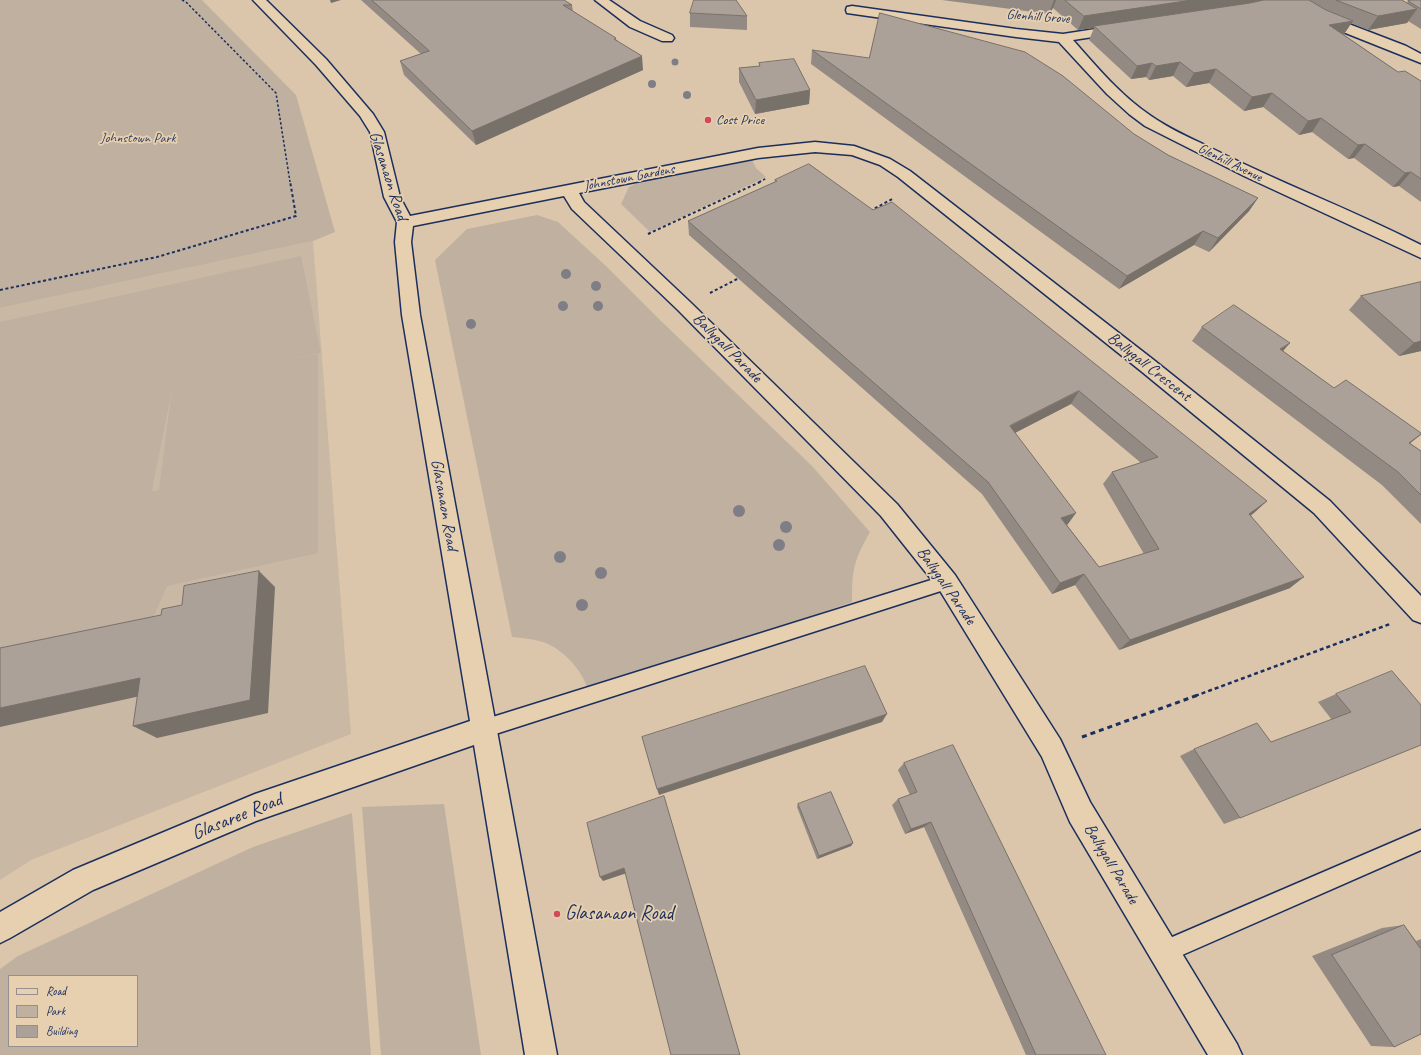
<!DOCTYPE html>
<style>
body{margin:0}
#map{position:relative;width:1421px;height:1055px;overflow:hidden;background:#dbc6ab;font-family:Caveat,sans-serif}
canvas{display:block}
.legend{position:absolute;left:8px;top:975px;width:130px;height:72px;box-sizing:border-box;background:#e7d0b0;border:1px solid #95908f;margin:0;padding:5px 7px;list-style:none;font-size:12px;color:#1b2f5e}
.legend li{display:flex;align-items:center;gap:8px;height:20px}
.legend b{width:20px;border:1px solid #95908f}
</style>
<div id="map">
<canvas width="1421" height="1055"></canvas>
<ul class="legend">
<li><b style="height:5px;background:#e7d0b0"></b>Road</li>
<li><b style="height:11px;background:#bfb0a0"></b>Park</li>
<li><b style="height:11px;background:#aba198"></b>Building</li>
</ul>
</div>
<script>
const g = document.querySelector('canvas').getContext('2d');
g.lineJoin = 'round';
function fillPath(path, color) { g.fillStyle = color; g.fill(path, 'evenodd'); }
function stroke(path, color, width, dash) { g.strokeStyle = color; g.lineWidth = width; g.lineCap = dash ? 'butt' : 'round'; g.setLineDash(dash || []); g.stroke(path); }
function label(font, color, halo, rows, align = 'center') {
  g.font = font + ' Caveat,sans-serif'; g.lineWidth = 3.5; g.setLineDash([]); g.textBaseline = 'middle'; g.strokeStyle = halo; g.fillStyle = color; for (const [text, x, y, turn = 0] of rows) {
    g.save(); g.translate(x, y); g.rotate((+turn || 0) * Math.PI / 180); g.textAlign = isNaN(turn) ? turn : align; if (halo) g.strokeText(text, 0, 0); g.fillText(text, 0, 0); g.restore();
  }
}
const built = new Path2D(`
 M313,241L351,734L31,860L0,880V308Z`);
const green = new Path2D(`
 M0,0H202L296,95L335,232L313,241L0,308Z
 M752,160L756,168L766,177L650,232L621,204L629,187L657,173Z
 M537,215L558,222L606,266L661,321L812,466L870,532C854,560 852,569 852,602L589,694C585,673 564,649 543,642C533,639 522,638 512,637L435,260L467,229Z
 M301,256L321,353L247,367L318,354V553L167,586L150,625L0,648V322ZM172,389L159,490L152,491V490Z
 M444,804L481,1055H381L362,807Z
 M352,813L371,1055H0V969L18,956L253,847ZM9,976H137V1046H9Z`);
const pathFar3 = new Path2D(`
 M182,0L186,2L276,93L290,182
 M759,182L767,178`);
const pathFar2 = new Path2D(`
 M870,211L894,198
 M648,234L762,181
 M0,290L157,257L296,216L290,181
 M710,293L741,277`);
const pathFar1 = new Path2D(`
 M1195,696L1390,624`);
const path = new Path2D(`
 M1082,737L1198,695`);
const lane = new Path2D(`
 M947,575L953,577L955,582L953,587L947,589L483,738L476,735L474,729L476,723L483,720Z
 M1421,830V850L1164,963L1156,960L1153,952L1156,944Z`);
const street = new Path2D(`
 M253,0H266L326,59L373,114L384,132L400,197L410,216L758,148L815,142L854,146L890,159L910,171L1155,361L1330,501L1421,596V623L1413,620L1314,513L1141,371L898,177L880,165L852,155L815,152L758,158L579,193L584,202L690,302L897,504L955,575L1060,739L1090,802L1237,1044L1242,1055H1208L1070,822L1042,757L939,589L881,516L678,310L572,209L564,196L413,226L411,242L420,315L557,1055H525L474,745L256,821L93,890L10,938L0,943V912L73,870L255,794L470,721L402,315L395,242L397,222L384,197L370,132L360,116L316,65Z
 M595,0H609L640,21L672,35L674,38L672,41H662L630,27Z
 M1284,0H1299L1328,16L1406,46L1421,54V63L1318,22L1286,3Z
 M852,6L1016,29L1063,34L1121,25L1126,26L1128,29L1126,32L1073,40C1097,67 1121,96 1151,116C1168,128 1188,137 1207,146C1277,182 1351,209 1421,245V258L1244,176L1145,126L1129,114L1107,94L1059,42L1016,37L847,13L846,10L847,7Z`);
const trees = [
 [675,62,3.5],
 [652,84,4],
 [687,95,4],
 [566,274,5],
 [596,286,5],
 [563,306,5],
 [598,306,5],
 [471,324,5],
 [739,511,6],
 [786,527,6],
 [779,545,6],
 [560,557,6],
 [601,573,6],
 [582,605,6]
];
const wall = new Path2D(`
 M361,0H564L572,5L573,11L617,40L643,70L476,145L404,75L400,61L421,54Z
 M942,0H1402L1407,3L1408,1L1421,0V29L1408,21L1407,23L1368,30L1351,23L1344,34H1343L1398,72L1421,81V202L1399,186L1393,187L1354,158L1348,159L1312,132L1299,135L1263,107L1244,111L1209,83L1186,87L1173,76L1149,80L1146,77L1131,79L1089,40L1094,28L1078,30L1053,8L1049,14Z
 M690,13L747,16V30L690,27Z
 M812,50L1134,134L1168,155L1258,198L1249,211L1209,252L1194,245L1119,289L811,64Z
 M759,63L810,90L809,104L755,114L739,82V68L759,66Z
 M775,180L1267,501L1251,515L1290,588L1119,650L1075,585L1052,594L982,494L689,235L688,221L775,182ZM1071,404L1141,463L1112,472L1103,484L1144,554L1099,567L1067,525L1068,524L1015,433Z
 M1421,282V351L1399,356L1349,310L1361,296Z
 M1202,327L1283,351L1334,388L1421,435L1410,443L1421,451V524L1382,485L1192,341Z
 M1336,694L1421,705L1240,818L1224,824L1180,756L1194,749L1271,742L1332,720L1318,702Z
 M904,763L1106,1055H1026L924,827L905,834L892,805L898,799L910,795L898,770Z
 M798,804L853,843L851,846L817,859L797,807Z
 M1404,925L1416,941L1421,939V1034L1394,1047L1371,1046L1312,956L1382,928Z`);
const shadedWall = new Path2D(`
 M330,0H341L331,3Z
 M1054,0H1056L1053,8L1049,14Z
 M1192,0H1270L1094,26V28L1078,30L1084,16Z
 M1417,9L1407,23L1368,30L1378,16Z
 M1353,21L1344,34L1320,38L1329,25Z
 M642,56L643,70L476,145L472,131Z
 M1180,62L1173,76L1149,80L1156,66Z
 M1152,63L1146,77L1131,79L1137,66Z
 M1216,69L1209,83L1186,87L1194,73Z
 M810,90L809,104L755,114L756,100Z
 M1272,93L1263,107L1244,111L1252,97Z
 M1321,118L1312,132L1299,135L1308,121Z
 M1365,144L1354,158L1348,159L1358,145Z
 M1411,172L1399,186L1393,187L1405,173Z
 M1258,198L1249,211L1209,252L1218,238Z
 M1203,231L1194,245L1119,289L1127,276Z
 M1421,341V351L1399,356L1414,343Z
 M1290,343L1278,357L1280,349Z
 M1079,391L1071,404L1003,439L1010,426Z
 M1421,434L1406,447L1409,443Z
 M1267,501L1254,513L1237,526L1249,514Z
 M1076,513L1068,524L1053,530L1061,518Z
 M259,571L275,587L268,713L157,738L133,726Z
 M1084,574L1075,585L1052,594L1060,583Z
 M1304,577L1290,588L1119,650L1130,640Z
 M140,678L163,691L0,727V708Z
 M887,714L882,722L659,795L657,789Z
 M931,822L924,827L905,834L911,829Z
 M853,843L851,846L817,859L819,856Z
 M624,868L627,873L603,881L600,877Z`);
const building = new Path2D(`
 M372,0H564L572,5H563L616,38L614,39L642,56L472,131L400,61L429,51Z
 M694,0H736L747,16L690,13Z
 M1065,0H1192L1084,16Z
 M1264,0H1309L1326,10L1353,21L1329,25L1398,72L1405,71L1421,81V179L1411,172L1405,173L1365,144L1358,145L1321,118L1308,121L1272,93L1252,97L1216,69L1194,73L1180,62L1156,66L1152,63L1137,66L1094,26L1250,3Z
 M1336,0H1402L1417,9L1378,16Z
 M1412,0H1421V9L1408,1Z
 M880,13L1025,52L1063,76L1134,134L1168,155L1258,198L1218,238L1203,231L1127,276L812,50L869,58Z
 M794,59L810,90L756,100L739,68L760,66L759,63Z
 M809,164L873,210L892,202L1267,501L1249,514L1304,577L1130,640L1084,574L1060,583L988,482L688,221L777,181L775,180ZM1079,391L1158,457L1112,472L1159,549L1099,567L1061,518L1076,513L1010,426Z
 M1421,282V341L1414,343L1361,296Z
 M1234,305L1290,343L1280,349L1334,388L1346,380L1421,433V434L1409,443L1421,451V495L1398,472L1202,327Z
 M259,571L250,700L133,726L140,678L0,708V648L161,615L162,609L182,605L184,586Z
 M865,666L887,714L657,789L642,737Z
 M1392,671L1421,705V745L1240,818L1194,749L1257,723L1271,742L1351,712L1336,694Z
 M953,745L1106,1055H1036L931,822L911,829L898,799L917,792L904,763Z
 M831,792L853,843L819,856L798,804Z
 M664,796L740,1055H671L624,868L600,877L587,823Z
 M1404,925L1420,948L1421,947V1034L1394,1047L1332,955Z`);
const markers = [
 [708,120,4,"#d1495b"],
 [557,914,4,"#d1495b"]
];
const farStreetnames = [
 ["Glenhill Grove",1038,17,4],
 ["Glenhill Avenue",1230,163,26],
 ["Johnstown Gardens",629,178,-11]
];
const farPoinames = [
 ["Cost Price",716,120]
];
const farParknames = [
 ["Johnstown Park",138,138]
];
const streetNames = [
 ["Glasanaon Road",388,176,72],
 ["Ballygall Parade",727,348,45],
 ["Ballygall Crescent",1149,367,38],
 ["Glasanaon Road",444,505,80],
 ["Ballygall Parade",946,586,55],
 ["Ballygall Parade",1111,864,59]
];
const nearStreetnames = [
 ["Glasaree Road",237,817,-22]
];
const nearPoinames = [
 ["Glasanaon Road",565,914]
];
fillPath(built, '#c9b8a4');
fillPath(green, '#bfb0a0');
stroke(lane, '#1b2f5e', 3);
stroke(street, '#1b2f5e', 3);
stroke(pathFar3, '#1b2f5e', 1.5, [2.5, 2]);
stroke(pathFar2, '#1b2f5e', 2, [3, 2.5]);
stroke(pathFar1, '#1b2f5e', 2.5, [4, 3]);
stroke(path, '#1b2f5e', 3, [5, 4]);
fillPath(lane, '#e7d0b0');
fillPath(street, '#e7d0b0');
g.fillStyle = '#7f7d86';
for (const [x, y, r] of trees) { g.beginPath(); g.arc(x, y, r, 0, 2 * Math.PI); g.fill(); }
fillPath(wall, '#938a83');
fillPath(shadedWall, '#78716a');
fillPath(building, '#aba198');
stroke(building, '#78716a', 1);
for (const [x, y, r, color] of markers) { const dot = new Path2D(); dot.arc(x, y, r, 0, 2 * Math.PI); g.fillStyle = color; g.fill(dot); stroke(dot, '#e7d0b0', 1.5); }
label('14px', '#1b2f5e', '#e7d0b0', farStreetnames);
label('14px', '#1b2f5e', '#e7d0b0', farPoinames, 'left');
label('14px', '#344268', '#e7d0b0', farParknames);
label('17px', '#1b2f5e', '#e7d0b0', streetNames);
label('20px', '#1b2f5e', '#e7d0b0', nearStreetnames);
label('20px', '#1b2f5e', '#e7d0b0', nearPoinames, 'left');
</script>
